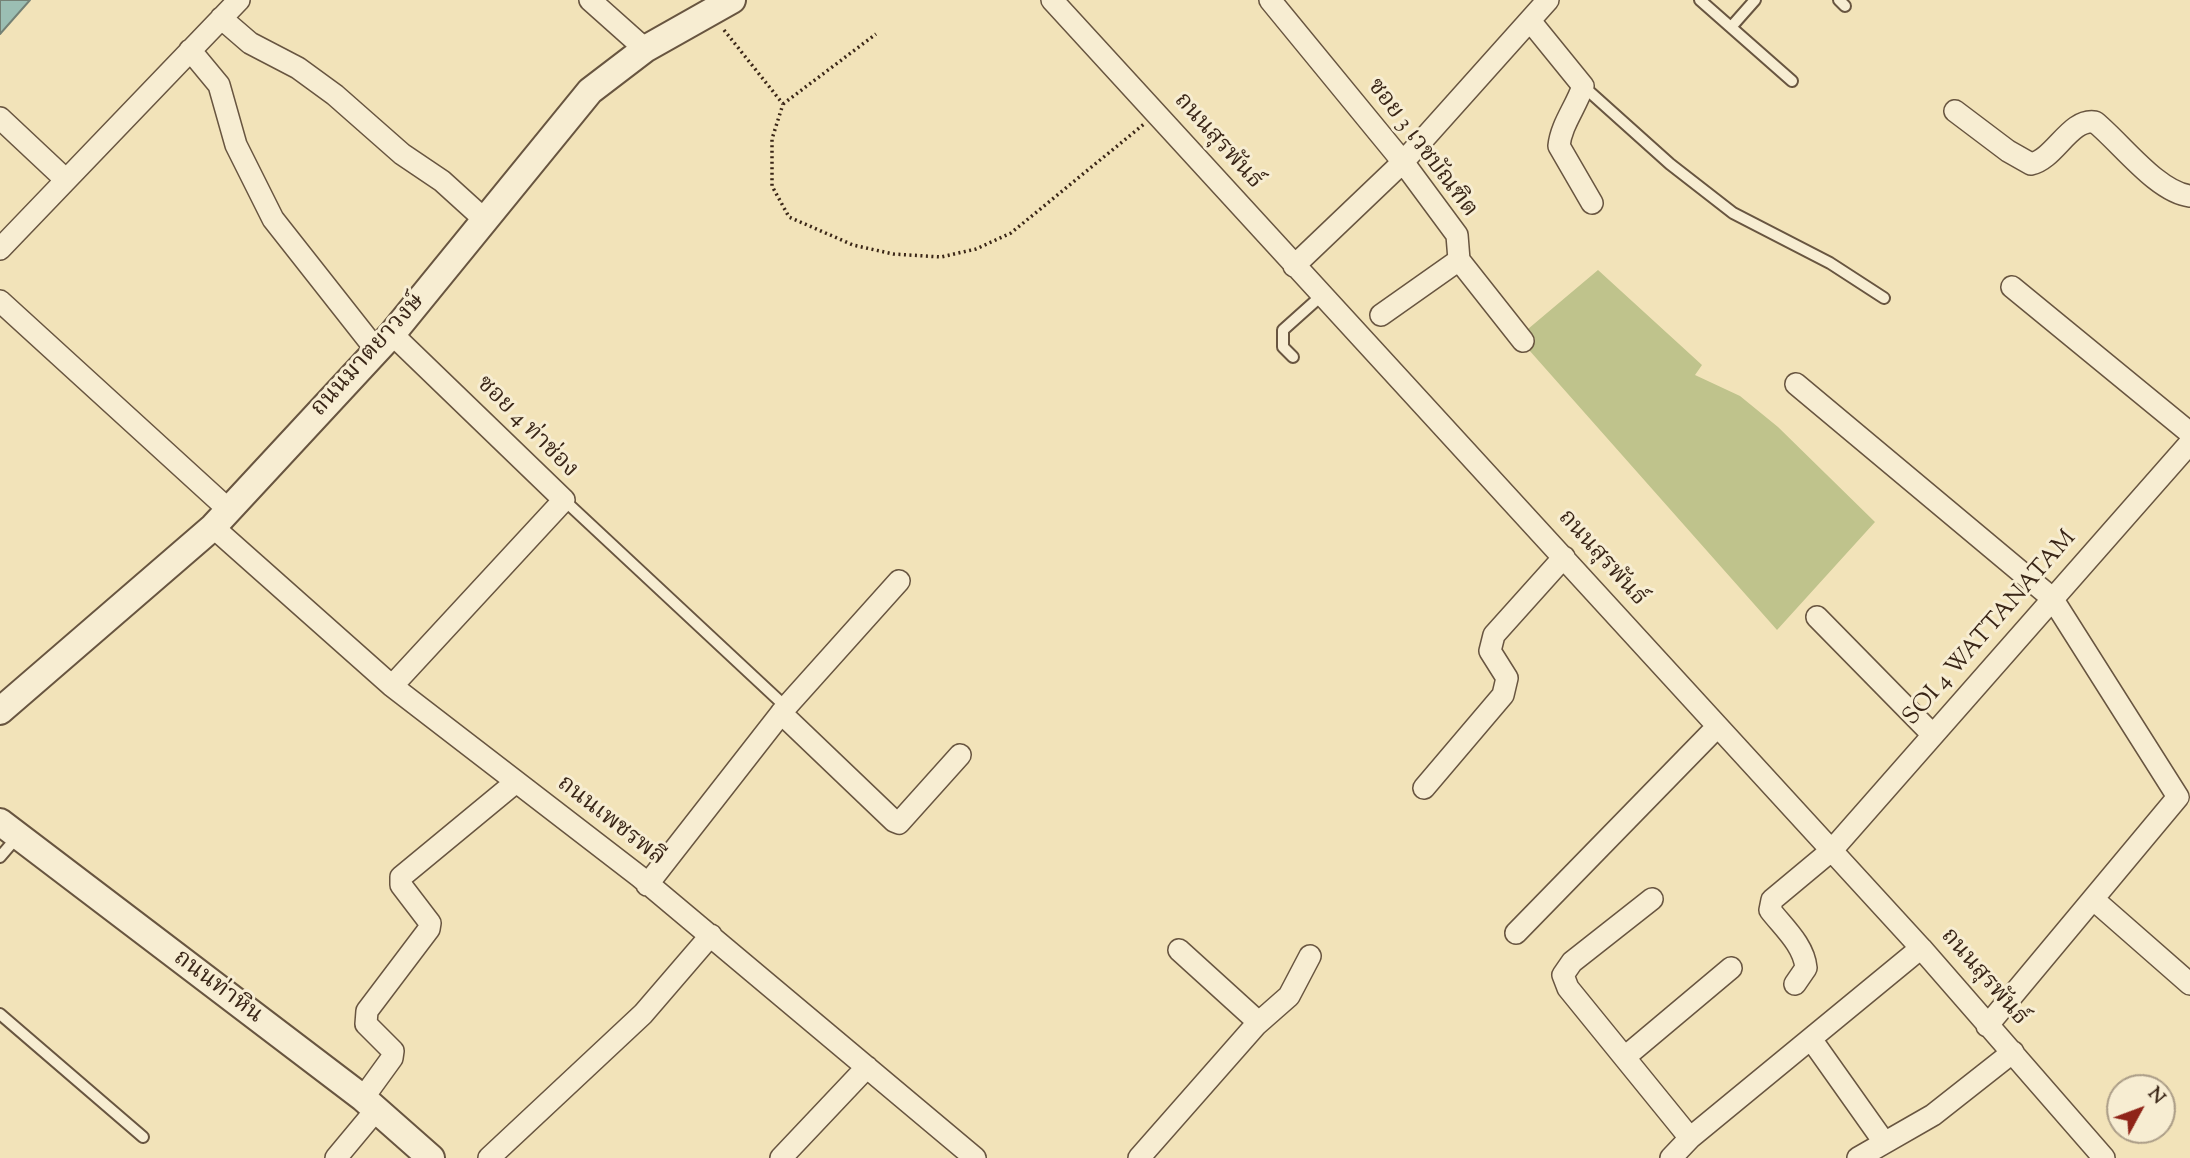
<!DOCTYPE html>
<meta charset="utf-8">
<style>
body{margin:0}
#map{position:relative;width:2190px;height:1158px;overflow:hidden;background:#f2e3b9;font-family:"Sorts Mill Goudy",serif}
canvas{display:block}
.north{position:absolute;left:2106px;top:1074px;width:70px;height:70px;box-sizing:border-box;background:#f7edd2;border:2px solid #ab9d87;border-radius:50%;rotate:49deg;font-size:19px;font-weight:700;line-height:28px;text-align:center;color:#3a2617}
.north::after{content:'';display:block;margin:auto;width:24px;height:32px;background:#8f2418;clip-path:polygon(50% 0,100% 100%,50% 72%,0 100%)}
</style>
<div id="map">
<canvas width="2190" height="1158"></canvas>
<div class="north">N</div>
</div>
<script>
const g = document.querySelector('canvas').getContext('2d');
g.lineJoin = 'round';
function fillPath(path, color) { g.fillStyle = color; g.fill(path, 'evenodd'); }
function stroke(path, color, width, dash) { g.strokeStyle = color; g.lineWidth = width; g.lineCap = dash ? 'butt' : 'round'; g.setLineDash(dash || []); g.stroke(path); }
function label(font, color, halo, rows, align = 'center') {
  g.font = font + ' "Sorts Mill Goudy","Noto Serif Thai",serif'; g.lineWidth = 6; g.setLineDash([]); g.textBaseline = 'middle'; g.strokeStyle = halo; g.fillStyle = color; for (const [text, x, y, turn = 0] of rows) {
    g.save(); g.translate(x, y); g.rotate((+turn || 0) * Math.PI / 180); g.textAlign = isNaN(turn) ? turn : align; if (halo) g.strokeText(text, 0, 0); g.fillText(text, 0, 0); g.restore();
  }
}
const green = new Path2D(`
 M1598,270L1702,365L1695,375L1740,396L1778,427L1875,522L1777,630L1529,350L1528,329Z`);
const water = new Path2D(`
 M0,0H30L0,34Z`);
const path = new Path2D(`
 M724,30L783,104L772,139V186L789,217L853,245L893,254L941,257L976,249L1011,233L1144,124
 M783,104L876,34`);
const service = new Path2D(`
 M1700,0L1792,81
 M1839,0L1845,6
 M1732,26L1755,0
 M1583,86L1670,164L1733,213L1830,263L1884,298
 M1293,357L1283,347V330L1321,296
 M564,500L786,707
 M0,857L18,836
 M0,1014L143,1137`);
const minor = new Path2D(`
 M590,0L645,49
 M1052,0L1921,948L2104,1158
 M1270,0L1403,162L1457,235L1459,260L1381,315
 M221,18L250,43L298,68L335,95L402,154L442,181L485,220
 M1531,22L1583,86C1576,107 1561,125 1559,146L1592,203
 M190,50L219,85L236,145L273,219L377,351
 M1955,111L2008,151L2031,164C2055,159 2070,118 2095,122C2121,143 2157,192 2190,196
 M0,118L65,179
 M0,249L239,0
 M1459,260L1523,341
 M1294,266L1403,162L1548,0
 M2012,287L2190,433
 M0,301L229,510
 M1796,384L2052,598L2178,797L1987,1026
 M213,527L392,686L640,877L975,1158
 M1817,617L1933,735
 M392,686L564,500L392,334
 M781,713L894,821L899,823L960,755
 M1424,788L1503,695L1507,678L1490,651L1494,635L1564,557
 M647,885L786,707L899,581
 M1652,899L1572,962L1563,975L1568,988L1690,1138
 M2093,899L2190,984
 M1516,933L1717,727
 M1795,984L1806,968C1804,945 1783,927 1770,910L1772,900L1832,850L2190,443
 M1256,1025L1289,996L1310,956
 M1811,1039L1884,1142
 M1625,1057L1731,968
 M363,1098L392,1058L393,1051L366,1024L367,1011L429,929L430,923L401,885V877L516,782
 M336,1158L376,1110
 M489,1158L643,1014L711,935
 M781,1158L867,1067
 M1139,1158L1256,1025L1255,1019L1179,950
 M1671,1158L1690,1138L1921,948
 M1858,1158L1933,1115L2013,1052`);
const tertiary = new Path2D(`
 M0,711L213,527L392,334L590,91L645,49L732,0
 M0,822L363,1098L431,1158`);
const streetNames = [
 ["ถนนสุรพันธ์",1217,142,48],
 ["ซอย 3 เวชบัณฑิต",1421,149,53],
 ["ถนนมาตยาวงษ์",369,356,-48],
 ["ซอย 4 ท่าช่อง",526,428,45],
 ["ถนนสุรพันธ์",1601,559,48],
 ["SOI 4 WATTANATAM",1991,629,-49],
 ["ถนนเพชรพลี",610,822,38],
 ["ถนนสุรพันธ์",1983,978,49],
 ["ถนนท่าหิน",217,988,37]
];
fillPath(green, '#bfc38c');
fillPath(water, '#9bbeb3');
stroke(water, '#748175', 2);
stroke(service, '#685540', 14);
stroke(minor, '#685540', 24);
stroke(tertiary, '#685540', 30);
stroke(path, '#3a2617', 3.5, [2, 3.5]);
stroke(service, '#f7edd2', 10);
stroke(minor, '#f7edd2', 21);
stroke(tertiary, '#f7edd2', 26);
label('24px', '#3a2617', '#f7edd2', streetNames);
</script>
